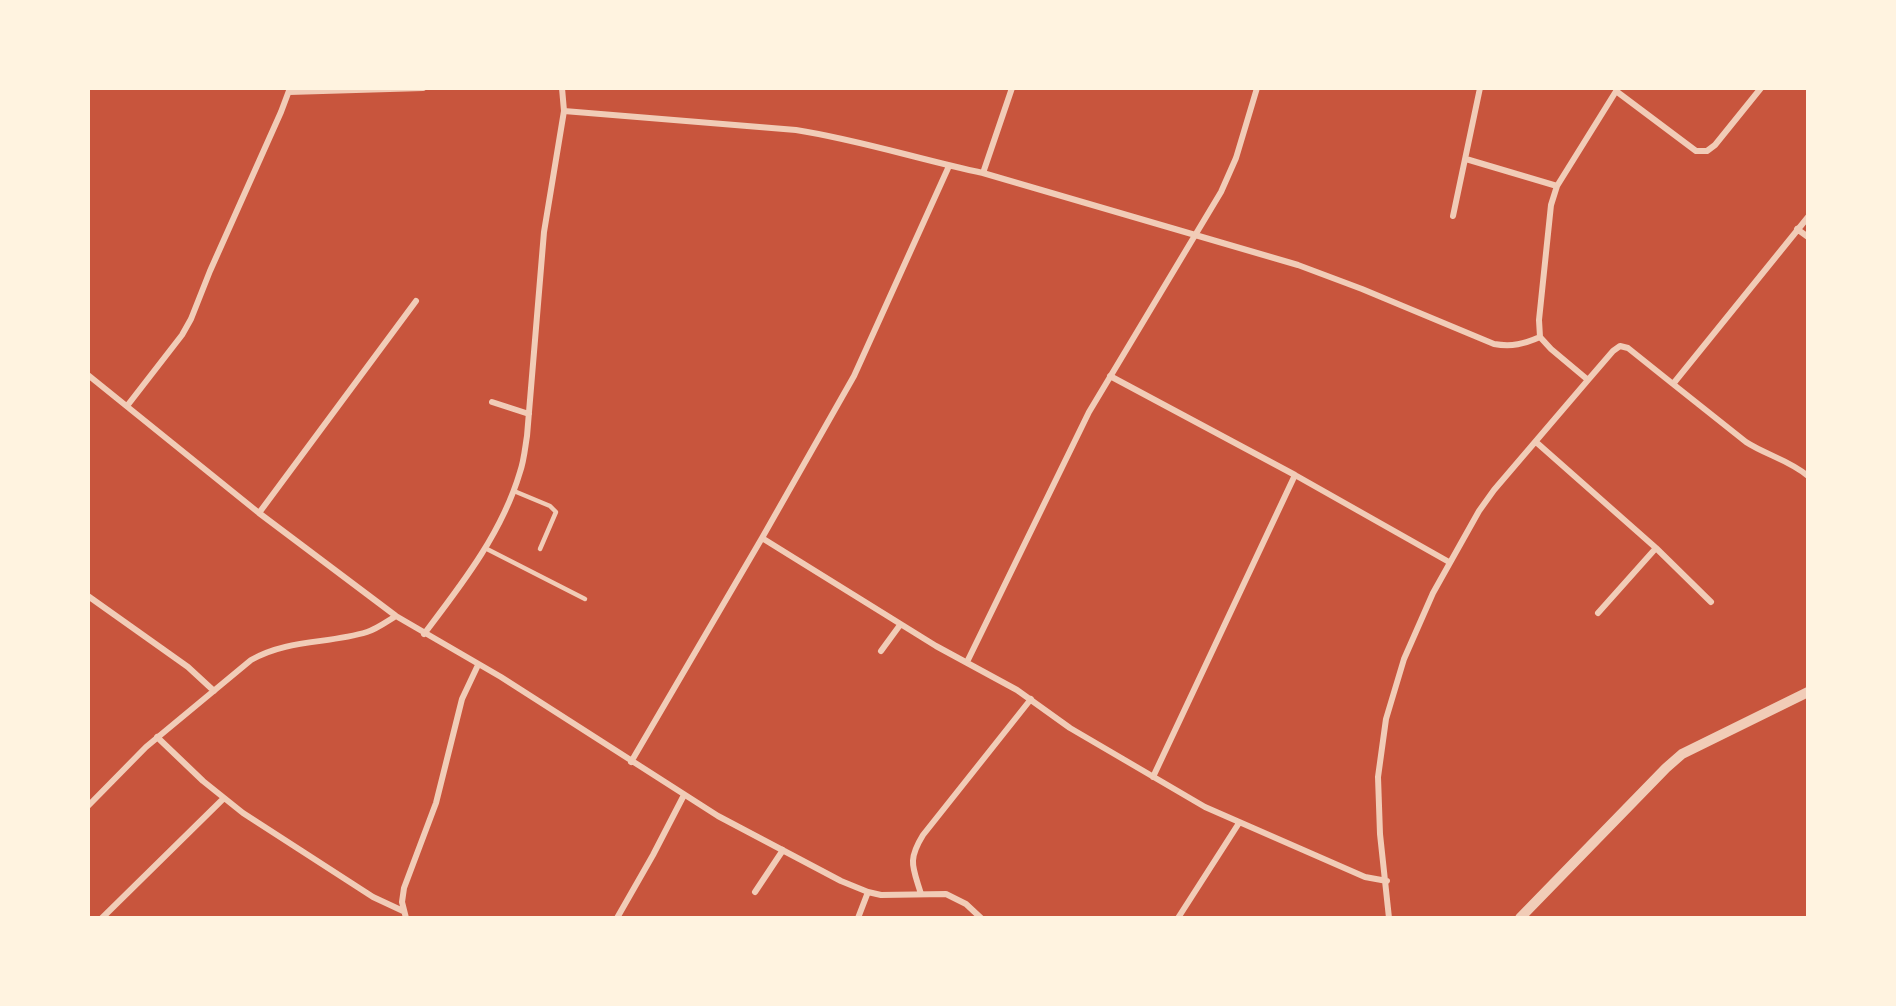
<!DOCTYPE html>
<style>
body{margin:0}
#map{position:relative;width:1896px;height:1006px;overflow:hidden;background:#c8553d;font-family:Jost,sans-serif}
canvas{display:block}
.frame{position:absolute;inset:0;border:90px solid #fff3e0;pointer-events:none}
</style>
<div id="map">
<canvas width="1896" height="1006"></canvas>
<div class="frame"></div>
</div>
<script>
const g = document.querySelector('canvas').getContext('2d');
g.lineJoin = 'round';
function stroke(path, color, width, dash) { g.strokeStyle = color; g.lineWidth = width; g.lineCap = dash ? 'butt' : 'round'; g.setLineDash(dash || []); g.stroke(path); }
const service = new Path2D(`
 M514,491L550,506L556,512L540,549
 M485,548L585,599`);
const minor = new Path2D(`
 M1616,91L1696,151H1707L1715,145L1761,88
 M289,92L423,88
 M564,111L796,130C860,140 921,160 983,173L1298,265L1362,289L1494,344C1512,347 1524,344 1540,337
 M1466,159L1557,186
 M983,173L1012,88
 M1453,216L1480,88
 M1797,229L1808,237
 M88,375L259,513L396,616L501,677L718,816L841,881L868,892L881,895L946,894L966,904L981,918
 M1110,376L1295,475L1449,562
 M1588,380L1551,349L1540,337L1539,320L1551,205L1557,186L1618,88
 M1673,384L1746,442C1766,455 1789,460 1808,476
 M492,402L529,414
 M127,406L182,335L191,319L210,271L281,112L290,88
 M1536,442L1656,548L1711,602
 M259,513L416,301
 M762,538L936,646L1017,690L1070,728L1205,807L1365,877L1387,881
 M88,596L188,667L214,691
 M1598,613L1656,548
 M424,634C462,584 502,533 520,472C524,461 525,448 527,436L544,232L564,111L562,88
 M881,651L900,625
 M967,662L1089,412L1221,192L1236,158L1257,88
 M157,737L203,781L243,813L373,897L403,911
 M631,762L762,538L854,376L949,166
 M1153,777L1295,475
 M88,806L146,747L251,660C288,639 328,644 367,632C377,629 386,622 396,616
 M755,892L783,850
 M921,894C913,867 907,861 923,835L1031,699
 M102,918L223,799
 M406,918L402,902L404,888L436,803L462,699L478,665
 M617,918L653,855L684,795
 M858,918L868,892
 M1178,918L1239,823
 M1389,918L1380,834L1378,777L1386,719L1404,659L1433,593L1479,511L1494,490L1588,380L1613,351L1620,346L1628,348L1673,384L1808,217`);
const tertiary = new Path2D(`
 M1520,918L1666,768L1682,754L1808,692`);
stroke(service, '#f1ccb7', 4.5);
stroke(minor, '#f1ccb7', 6);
stroke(tertiary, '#f1ccb7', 10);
</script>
